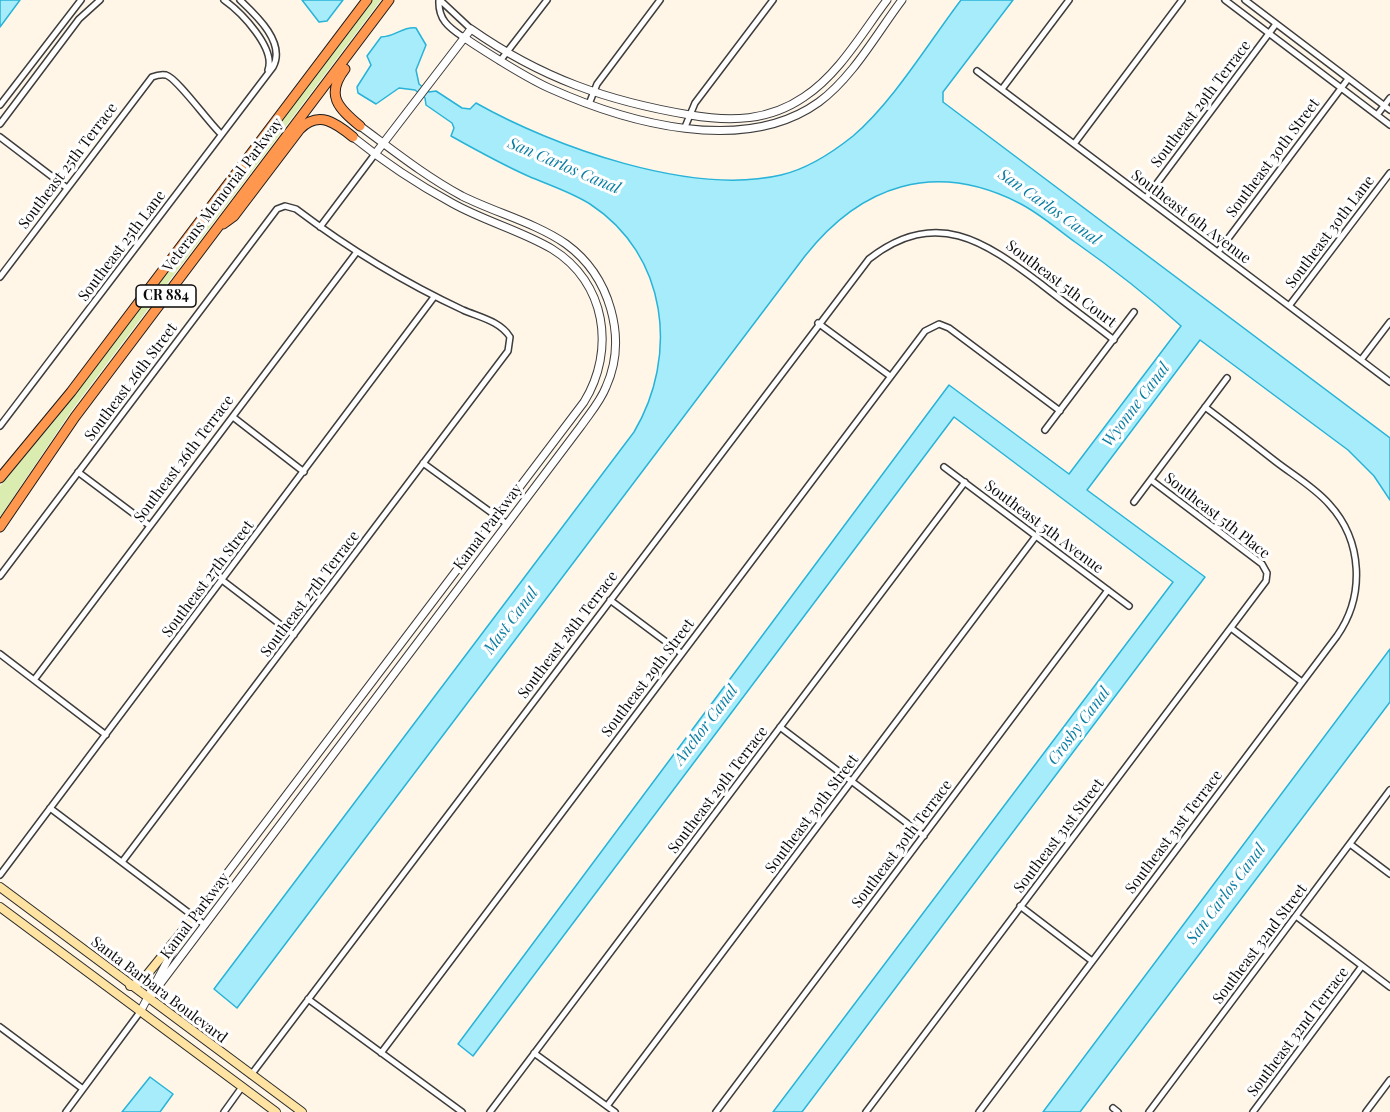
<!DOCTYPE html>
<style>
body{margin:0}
canvas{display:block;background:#fff6e8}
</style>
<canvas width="1390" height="1112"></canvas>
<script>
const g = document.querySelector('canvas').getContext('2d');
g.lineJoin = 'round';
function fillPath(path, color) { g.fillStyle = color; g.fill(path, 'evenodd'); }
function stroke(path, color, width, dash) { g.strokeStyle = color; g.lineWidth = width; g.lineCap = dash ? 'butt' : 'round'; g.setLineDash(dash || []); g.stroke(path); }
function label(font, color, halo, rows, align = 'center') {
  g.font = font + ' "Playfair Display",serif'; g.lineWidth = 6; g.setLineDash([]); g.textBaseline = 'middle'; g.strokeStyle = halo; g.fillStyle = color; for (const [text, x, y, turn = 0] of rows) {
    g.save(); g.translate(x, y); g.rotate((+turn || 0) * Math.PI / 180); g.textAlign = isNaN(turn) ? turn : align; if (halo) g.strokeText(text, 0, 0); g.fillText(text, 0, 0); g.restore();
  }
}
const green = new Path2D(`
 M372,0H381L72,410L0,517V486L56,419Z`);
const water = new Path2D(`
 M0,0H20L0,27Z
 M302,0H343L327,21L319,22Z
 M961,0H1013L943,92V102L1390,438V500L1374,476L1348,450L1200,340L1087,490L1205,577L802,1112H773L1173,582L954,417L473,1056L458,1044L949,385L1069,474L1181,326C1149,297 1112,268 1075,242C1057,229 1039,213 1019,203C935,160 861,185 805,256L237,1008L214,989L634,432C679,356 668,255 590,204C571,192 549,185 528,176C501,164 476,150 451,136L454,128L452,123L426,105L425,98L415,90L399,88L376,104L358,93L357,87L371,65L367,56L381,37C395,37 403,26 416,28L426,45L416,70L419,84L429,92L436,91L462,108L470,109L476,103C554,147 691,196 781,175C807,169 833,152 853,136C893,102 929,42 961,0Z
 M1390,649V702L1080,1112H1043Z
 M150,1077L173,1094L160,1112H122Z`);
const minor = new Path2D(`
 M224,0C241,12 276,48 268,70
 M439,0C438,19 448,27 463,37
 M440,0L471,29
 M1225,0L1390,125
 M1245,0L1390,110
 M500,61L547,0
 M977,71L1390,382
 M1002,89L1069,0
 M589,104L597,84L660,0
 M0,105L81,0
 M1377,115L1390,98
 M0,124L79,19L100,0
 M685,127L695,103L773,0
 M0,137L67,188
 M1074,144L1182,0
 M1146,198L1276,24
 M320,227L375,154
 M1218,252L1348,79
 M0,277L152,77C157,75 161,74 166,75C177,78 209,123 221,134
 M1289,306L1390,173
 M818,323L890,376
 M1361,360L1390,322
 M233,417L304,472
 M0,426L273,67C286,43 257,16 240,0
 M1045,430L1134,312
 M423,463L507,524
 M944,467L1129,606
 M78,472L150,526
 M1134,502L1227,378
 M0,576L277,209L285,206L296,209C349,249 403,282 463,310C479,317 500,321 510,337L508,351L122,862
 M222,580L294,635
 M610,600L681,653
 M1231,628L1302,682
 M0,654L106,735
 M34,680L356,253
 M780,727L924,836
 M50,808L205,925
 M1350,844L1390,874
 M0,875L434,297
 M1020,906L1092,961
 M1296,916L1390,987
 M308,999L462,1112
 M0,1027L83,1089
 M381,1053L925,331L939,324L949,328L1060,411
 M534,1053L615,1112
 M251,1075L869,259C936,207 984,241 1041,284C1065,303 1090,321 1114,340
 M607,1106L1036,536
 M1113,1108L1118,1112
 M66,1112L140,1012
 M224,1112L242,1087
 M490,1112L965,482
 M716,1112L1108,590
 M866,1112L1266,581L1267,573L1262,564L1151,480
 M979,1112L1337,636C1365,596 1363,541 1329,504C1314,487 1293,475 1275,461C1252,443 1229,425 1205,407
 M1149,1112L1390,790
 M1253,1112L1362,966
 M1366,1112L1390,1080`);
const tertiary = new Path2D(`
 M463,37C491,55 519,74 549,88C627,123 744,156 819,102C853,77 877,33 902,0
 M375,154L471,29C541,78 607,101 690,115C731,122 769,121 804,97C839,74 862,33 887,0
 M191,921L584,402C616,350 606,282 552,249C522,231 484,221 452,203C417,184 384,162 353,137
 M148,1000L581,426C590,413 600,402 606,387C628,338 610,276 566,244C536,223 496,213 462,196C425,176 394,151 360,126
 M140,1012L178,941`);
const secondary = new Path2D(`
 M0,887L302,1112
 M0,907L276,1112
 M130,986L141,982L194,917`);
const trunk = new Path2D(`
 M345,69C325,95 338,108 360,126
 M223,224L234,216L300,129C319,110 336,123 353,137
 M0,478L71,392L367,0
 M0,527L75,417L389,0`);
const shields = [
 [166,296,60]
];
const shieldNames = [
 ["CR 884",166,296]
];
const streetNames = [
 ["Southeast 29th Terrace",1201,104,-53],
 ["Southeast 30th Street",1273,158,-53],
 ["Southeast 25th Terrace",68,166,-53],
 ["Veterans Memorial Parkway",223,195,-53],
 ["Southeast 6th Avenue",1191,217,37],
 ["Southeast 30th Lane",1330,232,-53],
 ["Southeast 25th Lane",122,246,-53],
 ["Southeast 5th Court",1061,284,37],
 ["Southeast 26th Street",131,382,-53],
 ["Southeast 26th Terrace",184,459,-53],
 ["Southeast 5th Place",1217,516,38],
 ["Kamal Parkway",488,527,-53],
 ["Southeast 5th Avenue",1044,527,37],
 ["Southeast 27th Street",208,579,-53],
 ["Southeast 27th Terrace",310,594,-53],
 ["Southeast 28th Terrace",568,635,-53],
 ["Southeast 29th Street",648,678,-53],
 ["Southeast 29th Terrace",718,790,-53],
 ["Southeast 30th Street",812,814,-53],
 ["Southeast 31st Terrace",1174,832,-53],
 ["Southeast 31st Street",1059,836,-53],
 ["Southeast 30th Terrace",902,844,-53],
 ["Kamal Parkway",195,916,-53],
 ["Southeast 32nd Street",1260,944,-53],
 ["Santa Barbara Boulevard",159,990,37],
 ["Southeast 32nd Terrace",1298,1032,-53]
];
const waterNames = [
 ["San Carlos Canal",564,166,23],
 ["San Carlos Canal",1049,207,35],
 ["Wyonne Canal",1136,405,-53],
 ["Mast Canal",511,621,-53],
 ["Anchor Canal",706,725,-53],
 ["Crosby Canal",1079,726,-53],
 ["San Carlos Canal",1226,894,-53]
];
fillPath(green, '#daecaf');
fillPath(water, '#a7ecfb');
stroke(water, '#28b3d8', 1.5);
stroke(minor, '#3d3d3d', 8);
stroke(tertiary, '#3d3d3d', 9);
stroke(secondary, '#2c2c2c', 10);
stroke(trunk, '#1b1b1b', 11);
stroke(minor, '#fff', 5);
stroke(tertiary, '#fff', 7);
stroke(secondary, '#ffe3a3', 8);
stroke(trunk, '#ff974f', 9);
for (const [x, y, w] of shields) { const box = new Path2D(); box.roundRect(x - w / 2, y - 11, w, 22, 4.5); g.fillStyle = '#fff'; g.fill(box); stroke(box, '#0a0a0a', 1.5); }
label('bold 14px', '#0a0a0a', null, shieldNames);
label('15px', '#0a0a0a', '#fff', streetNames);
label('italic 16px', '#0b7ea4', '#fff', waterNames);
</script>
